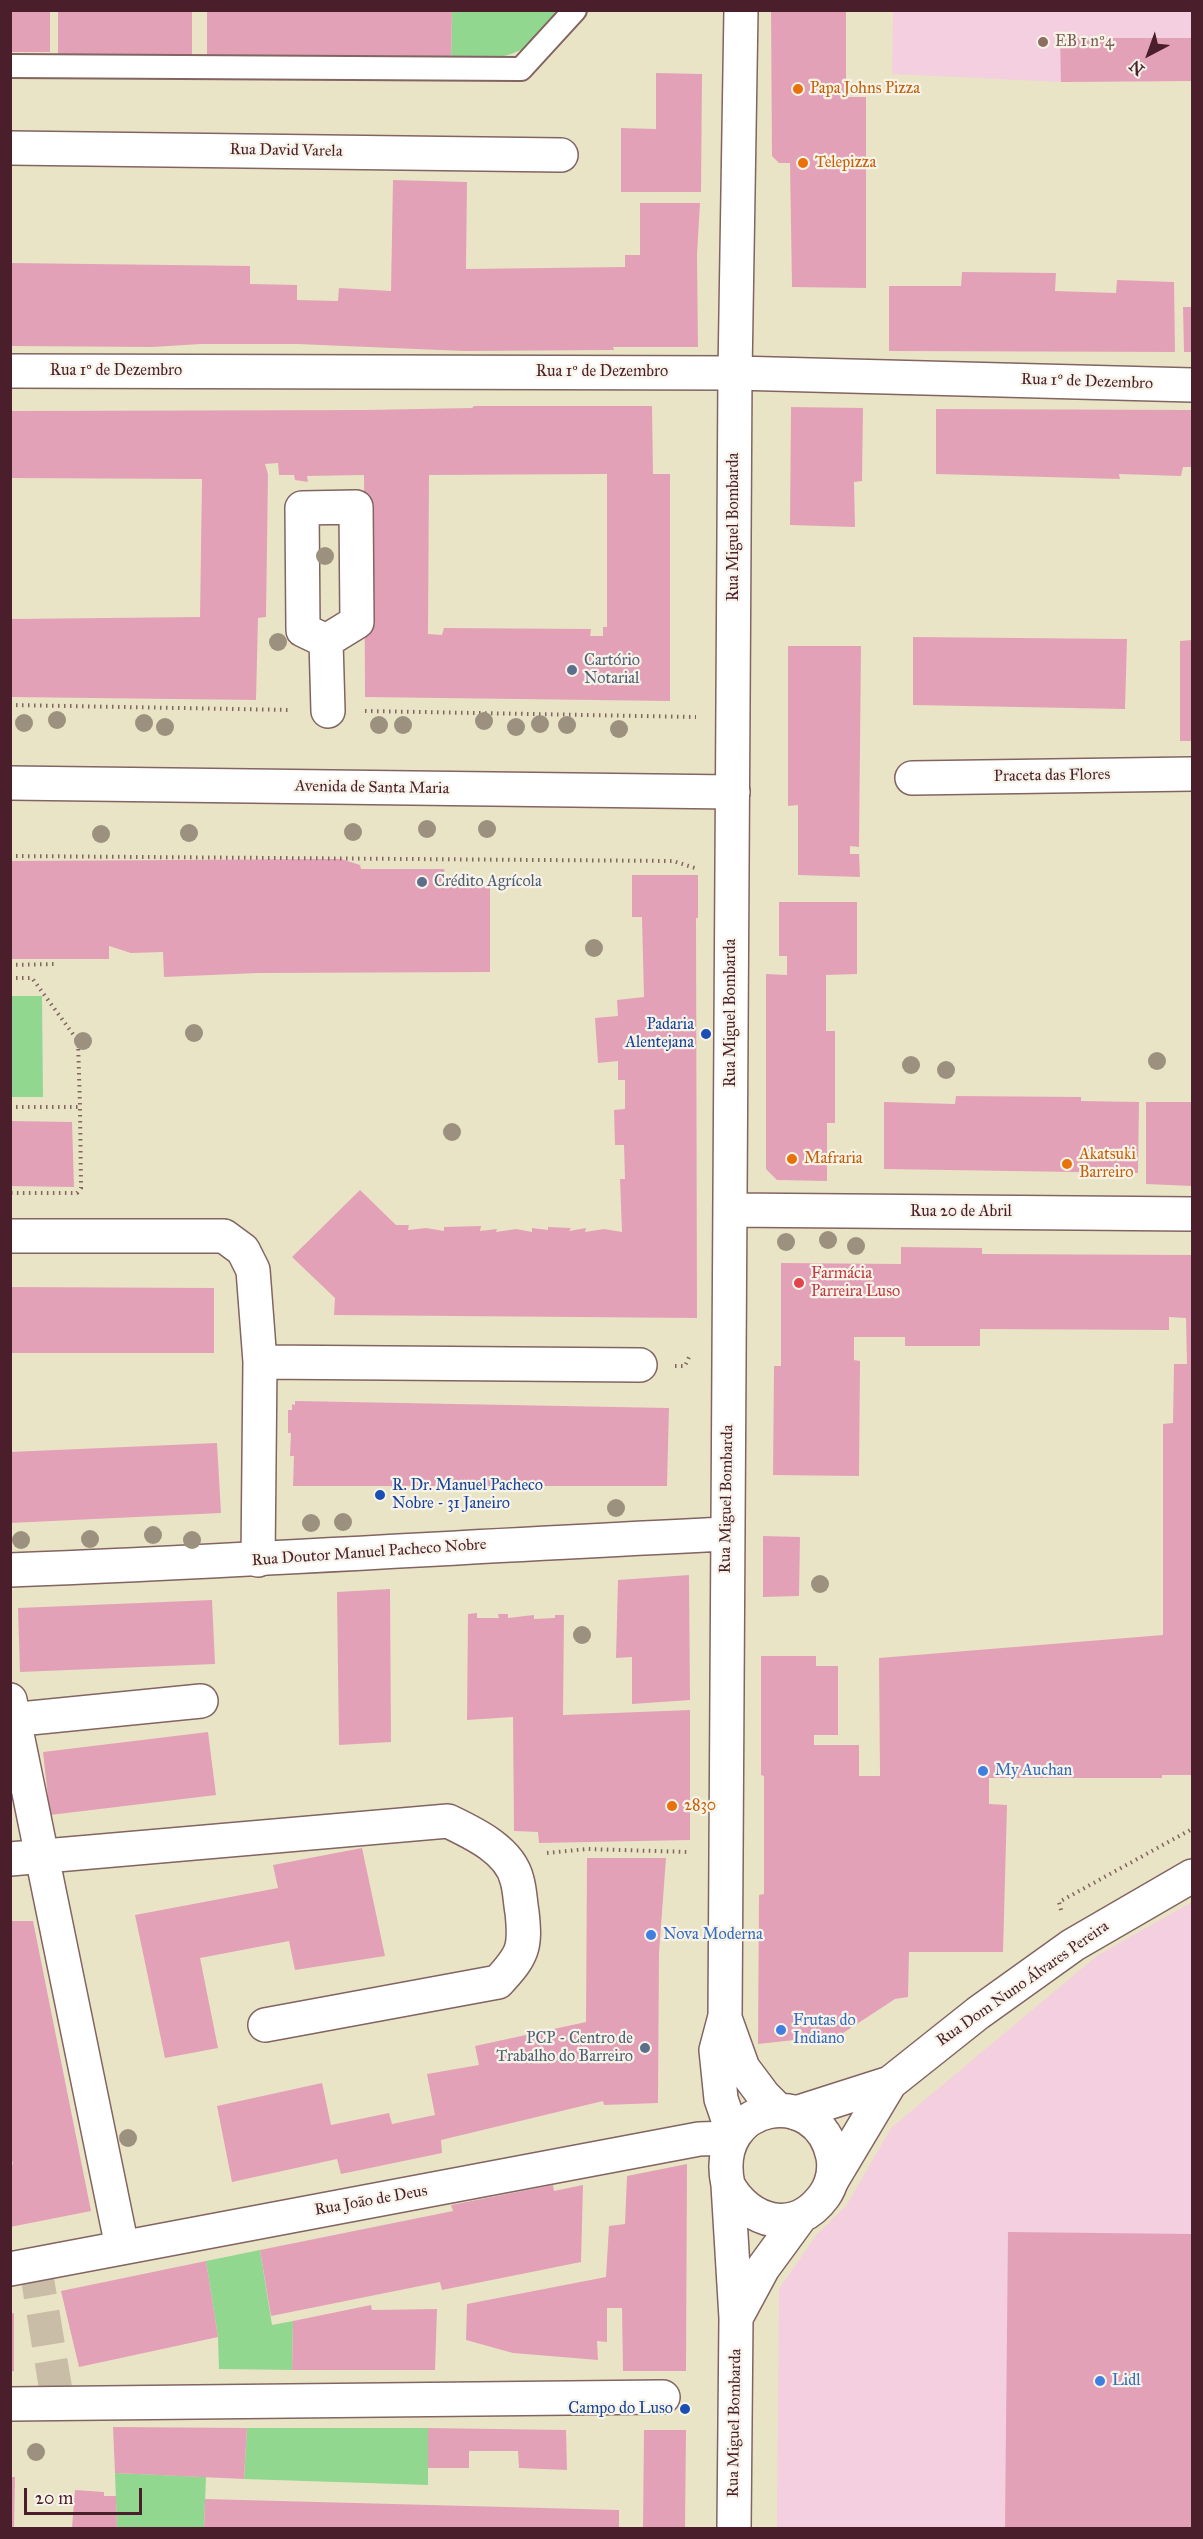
<!DOCTYPE html>
<meta charset="utf-8">
<style>
body{margin:0}
#map{position:relative;width:1203px;height:2539px;overflow:hidden;background:#eae4c6;font-family:"IM FELL Great Primer",serif}
canvas{display:block}
.frame{position:absolute;inset:0;border:12px solid #4a1f2b;pointer-events:none}
.north{position:absolute;left:1119px;top:24px;width:60px;height:60px;-webkit-text-stroke:4px #f7f3e8;paint-order:stroke;rotate:221deg;font-size:16px;font-weight:700;line-height:24px;text-align:center;color:#4a1f2b}
.north::after{content:'';display:block;margin:auto;width:21px;height:27px;background:#4a1f2b;clip-path:polygon(50% 0,100% 100%,50% 72%,0 100%)}
.scale{position:absolute;left:24px;top:2488px;width:118px;height:27px;box-sizing:border-box;border:3px solid #4a1f2b;border-top:0;padding-left:8px;font-size:18px;line-height:21px;white-space:nowrap;color:#4a1f2b;-webkit-text-stroke:4px #f7f3e8;paint-order:stroke}
</style>
<div id="map">
<canvas width="1203" height="2539"></canvas>
<div class="frame"></div>
<div class="north">N</div>
<div class="scale">20 m</div>
</div>
<script>
const g = document.querySelector('canvas').getContext('2d');
g.lineJoin = 'round';
function fillPath(path, color) { g.fillStyle = color; g.fill(path, 'evenodd'); }
function stroke(path, color, width, dash) { g.strokeStyle = color; g.lineWidth = width; g.lineCap = dash ? 'butt' : 'round'; g.setLineDash(dash || []); g.stroke(path); }
function label(font, color, halo, rows, align = 'center') {
  g.font = font + ' "IM FELL Great Primer",serif'; g.lineWidth = 4.5; g.setLineDash([]); g.textBaseline = 'middle'; g.strokeStyle = halo; g.fillStyle = color; for (const [text, x, y, turn = 0] of rows) {
    g.save(); g.translate(x, y); g.rotate((+turn || 0) * Math.PI / 180); g.textAlign = isNaN(turn) ? turn : align; if (halo) g.strokeText(text, 0, 0); g.fillText(text, 0, 0); g.restore();
  }
}
const built = new Path2D(`
 M893,11H1192V81L1061,82L892,74Z
 M1192,1902V2528H777L779,2289L817,2234L846,2206L891,2128L1098,1955Z`);
const green = new Path2D(`
 M452,11H558C535,58 497,60 451,61Z
 M11,996H42L43,1097H11Z
 M260,2250L272,2325L293,2321L292,2370L219,2369L218,2337L206,2261Z
 M247,2428H428V2485L244,2479Z
 M115,2473L206,2477L204,2528H117Z`);
const building = new Path2D(`
 M10,10H50V52H10Z
 M58,10H192V61L58,60Z
 M207,10H452L451,61H207Z
 M771,10H846V97H866V288L792,287L790,163H779L772,156Z
 M1060,38H1192V81L1061,82Z
 M656,73L702,74L701,192H621V128L656,129Z
 M393,180L467,182L466,269L625,267V255H640V203H700L697,255L698,347H613L614,350L464,351L297,344H201L152,347L10,346V263L250,266V284L297,285V300L338,301L339,288L391,291Z
 M962,272L1056,273L1055,291L1116,293L1117,280L1174,282L1175,352L889,351V286H961Z
 M1183,307H1192V352H1184Z
 M474,406H652L653,474H670V701L365,697L364,475L307,476L308,482L295,480L294,475H279L278,463L265,464L268,474L266,617L258,618L256,700L10,697V619L200,617L202,479L10,478V411L365,410L472,408ZM607,474V627H603V636H590L591,629L444,628L442,635L428,634L429,475Z
 M791,407L863,408L862,481L854,482L855,527L790,525Z
 M936,409L1192,410V467H1183L1181,476L1119,474L1120,479L936,474Z
 M913,637L1127,639L1125,709L913,705Z
 M1192,640V741H1180V641Z
 M788,646H861L859,847L850,846V854H859L860,877L798,875V805L788,806Z
 M341,859L360,865L361,869H444L446,876H463L466,884H490V972L258,973L164,977L163,952L131,953L109,946V959H10V861Z
 M632,875H698V918H696L697,1318L334,1315L335,1298L292,1257L360,1190L396,1225H409L408,1230L426,1228L444,1231V1227L481,1226L480,1231L497,1229L496,1232L516,1229L532,1232V1228L548,1230V1227L571,1228L569,1231L586,1228L585,1232L604,1229L622,1232L620,1179H625L624,1145H615L614,1110L625,1109V1080H618V1061L598,1063L595,1018L618,1016L617,1000L644,997L642,917H632Z
 M779,902H857V974L826,975V1031H835V1123H827V1181L777,1180L766,1169V974L787,975V956H779Z
 M956,1096L1081,1097V1101L1139,1102L1138,1173L884,1169V1102L955,1104Z
 M1146,1102H1192V1186L1146,1184Z
 M10,1121L72,1122L74,1187L10,1186Z
 M901,1247L982,1248V1254L1192,1255V1775H1162V1778H989V1804L1007,1805L1003,1952H909L908,1997L895,1999L840,2035L758,2044L759,1895L764,1894V1776L761,1775V1656H816V1666H838V1735H814V1745H859V1776H880L879,1658L1163,1635V1424L1173,1423L1174,1364H1187L1186,1318L1169,1317V1330L980,1329V1346H905V1337H854V1360L860,1361L859,1476L773,1475L774,1366H781V1263L901,1264Z
 M10,1287L214,1288V1353H10Z
 M295,1401L669,1408L667,1486H293L294,1456H290L291,1433H288V1410H292V1404L295,1405Z
 M217,1443L221,1513L10,1523V1452Z
 M763,1536L800,1537L799,1596L763,1597Z
 M689,1575L690,1700L632,1704V1657L616,1658L618,1580Z
 M390,1589L391,1742L339,1745L337,1592Z
 M212,1600L215,1664L20,1672L18,1608Z
 M477,1613V1618H499L498,1614H508V1618L534,1615V1619L555,1618V1615H564L563,1715L690,1710V1840L539,1843L538,1832L514,1831L513,1717L467,1720L468,1614Z
 M208,1732L216,1795L50,1815L43,1752Z
 M362,1848L385,1956L295,1970L289,1941L200,1958L218,2048L165,2058L135,1915L278,1888L273,1865Z
 M587,1858H666L659,1953L658,2103L604,2105L603,2101L441,2140L442,2153L341,2174L337,2159L232,2182L217,2106L322,2083L331,2125L389,2113L392,2124L435,2115L427,2074L479,2065L475,2046L586,2022Z
 M10,1921H33L91,2211L10,2227V2165L13,2164L10,2154Z
 M687,2164L686,2371H623L622,2308H607V2342L597,2341L598,2360L513,2353L466,2340L467,2304L606,2277L609,2226L625,2224L627,2176Z
 M553,2185L554,2191L583,2185L581,2262L442,2290L440,2282L271,2316L260,2250L453,2211L451,2205Z
 M1008,2232L1192,2234V2528H1005Z
 M206,2261L218,2337L79,2367L61,2291Z
 M371,2305L372,2310L437,2309L435,2370H292L293,2321Z
 M14,2313V2371L10,2372V2314Z
 M113,2427L247,2428L244,2479L115,2473Z
 M428,2428L566,2430L567,2470L519,2468L518,2451H469V2468H428Z
 M644,2430H686L685,2528H643Z
 M10,2477H15L14,2528H10Z
 M75,2490L104,2492V2496H116L117,2528H72Z
 M205,2499L619,2510V2528H204Z`);
const streetTunnel = new Path2D(`
 M35,2264L58,2403`);
const path = new Path2D(`
 M10,705L291,710
 M365,711L696,717
 M10,856L673,861L695,868
 M10,965L57,964
 M10,978H32L78,1041L80,1107
 M10,1107H80L81,1188L77,1193H10
 M675,1366H685L690,1355
 M547,1853L587,1849L689,1852
 M1061,1910L1059,1902L1192,1829`);
const lane = new Path2D(`
 M10,66L521,69L575,10`);
const street = new Path2D(`
 M10,148L561,155
 M10,371L735,373L1192,385
 M326,641L303,630L302,508L356,507L357,622L326,641L328,711
 M912,778L1192,774
 M10,783L733,792
 M10,1236H224L243,1250L253,1270L260,1362L258,1560
 M260,1362L640,1365
 M10,1700L122,2247
 M10,1720L201,1701
 M10,1859L448,1821C473,1833 510,1850 517,1880C520,1890 520,1901 522,1912C526,1948 523,1955 498,1982L265,2025
 M796,2113L890,2083
 M832,2180L890,2083L978,2013L1073,1945L1192,1876
 M10,2269L699,2139L731,2138
 M10,2404L663,2397`);
const secondary = new Path2D(`
 M730,1210L1192,1214
 M10,1570C249,1561 488,1545 727,1534
 M725,2018L743,2068L764,2096L778,2110
 M733,2134L721,2099L716,2050L725,2016L735,373L741,10
 M728,2185C749,2223 795,2236 824,2196C832,2185 835,2170 833,2157C818,2083 710,2101 728,2185L736,2318L734,2528
 M736,2318L763,2268L801,2216`);
const trees = [
 [325,556],
 [278,642],
 [57,720],
 [484,721],
 [24,723],
 [144,723],
 [540,724],
 [379,725],
 [403,725],
 [567,725],
 [165,727],
 [516,727],
 [619,729],
 [427,829],
 [487,829],
 [353,832],
 [189,833],
 [101,834],
 [594,948],
 [194,1033],
 [83,1041],
 [1157,1061],
 [911,1065],
 [946,1070],
 [452,1132],
 [828,1240],
 [786,1242],
 [856,1246],
 [616,1508],
 [343,1522],
 [311,1523],
 [153,1535],
 [90,1539],
 [21,1540],
 [192,1540],
 [820,1584],
 [582,1635],
 [128,2138],
 [36,2452]
];
const markers = [
 [1043,42,6,"#8d6e63"],
 [798,89,6,"#e8710a"],
 [803,163,6,"#e8710a"],
 [572,670,6,"#5c6f8a"],
 [422,882,6,"#5c6f8a"],
 [706,1034,6,"#1a4fb4"],
 [792,1159,6,"#e8710a"],
 [1067,1164,6,"#e8710a"],
 [799,1283,6,"#e0444e"],
 [380,1495,6,"#1a4fb4"],
 [983,1771,6,"#3f7fe0"],
 [672,1806,6,"#e8710a"],
 [651,1935,6,"#3f7fe0"],
 [781,2030,6,"#3f7fe0"],
 [645,2048,6,"#5c6f8a"],
 [1100,2381,6,"#3f7fe0"],
 [685,2409,6,"#1a4fb4"]
];
const educationNames = [
 ["EB 1 nº4",1055,42]
];
const foodNames = [
 ["Papa Johns Pizza",810,89],
 ["Telepizza",815,163],
 ["Akatsuki",1079,1155],
 ["Barreiro",1079,1173],
 ["Mafraria",804,1159],
 ["2830",684,1806]
];
const streetNames = [
 ["Rua David Varela",286,151,1],
 ["Rua 1º de Dezembro",116,371],
 ["Rua 1º de Dezembro",602,372],
 ["Rua 1º de Dezembro",1087,382,2],
 ["Rua Miguel Bombarda",734,527,-90],
 ["Praceta das Flores",1052,776,-1],
 ["Avenida de Santa Maria",372,788,1],
 ["Rua Miguel Bombarda",731,1013,-90],
 ["Rua 20 de Abril",961,1212],
 ["Rua Miguel Bombarda",727,1499,-89],
 ["Rua Doutor Manuel Pacheco Nobre",369,1553,-4],
 ["Rua Dom Nuno Álvares Pereira",1023,1984,-35],
 ["Rua João de Deus",371,2201,-10],
 ["Rua Miguel Bombarda",735,2423,-89]
];
const serviceNames = [
 ["Cartório",584,661],
 ["Notarial",584,679],
 ["Crédito Agrícola",434,882],
 ["PCP - Centro de",633,2039,"right"],
 ["Trabalho do Barreiro",633,2057,"right"]
];
const transitNames = [
 ["Padaria",694,1025],
 ["Alentejana",694,1043],
 ["R. Dr. Manuel Pacheco",392,1486,"left"],
 ["Nobre - 31 Janeiro",392,1504,"left"],
 ["Campo do Luso",673,2409]
];
const healthNames = [
 ["Farmácia",811,1274],
 ["Parreira Luso",811,1292]
];
const shopNames = [
 ["My Auchan",995,1771],
 ["Nova Moderna",663,1935],
 ["Frutas do",793,2021],
 ["Indiano",793,2039],
 ["Lidl",1112,2381]
];
fillPath(built, '#f3cfdf');
fillPath(green, '#92d790');
fillPath(building, '#e3a1b8');
stroke(streetTunnel, '#cabda7', 33, [33, 16]);
stroke(lane, '#826461', 26);
stroke(street, '#826461', 36);
stroke(secondary, '#826461', 36);
stroke(path, '#826461', 4, [1.5, 4.5]);
stroke(lane, '#fff', 22);
stroke(street, '#fff', 33);
stroke(secondary, '#fff', 33);
g.fillStyle = '#9c917e';
for (const [x, y] of trees) { g.beginPath(); g.arc(x, y, 9, 0, 2 * Math.PI); g.fill(); }
for (const [x, y, r, color] of markers) { const dot = new Path2D(); dot.arc(x, y, r, 0, 2 * Math.PI); g.fillStyle = color; g.fill(dot); stroke(dot, '#f7f3e8', 2); }
label('16px', '#785e54', '#f7f3e8', educationNames, 'left');
label('16px', '#c56008', '#f7f3e8', foodNames, 'left');
label('16px', '#4a1f2b', '#f7f3e8', streetNames);
label('16px', '#4e5e75', '#f7f3e8', serviceNames, 'left');
label('16px', '#164399', '#f7f3e8', transitNames, 'right');
label('16px', '#be3a42', '#f7f3e8', healthNames, 'left');
label('16px', '#366cbe', '#f7f3e8', shopNames, 'left');
</script>
